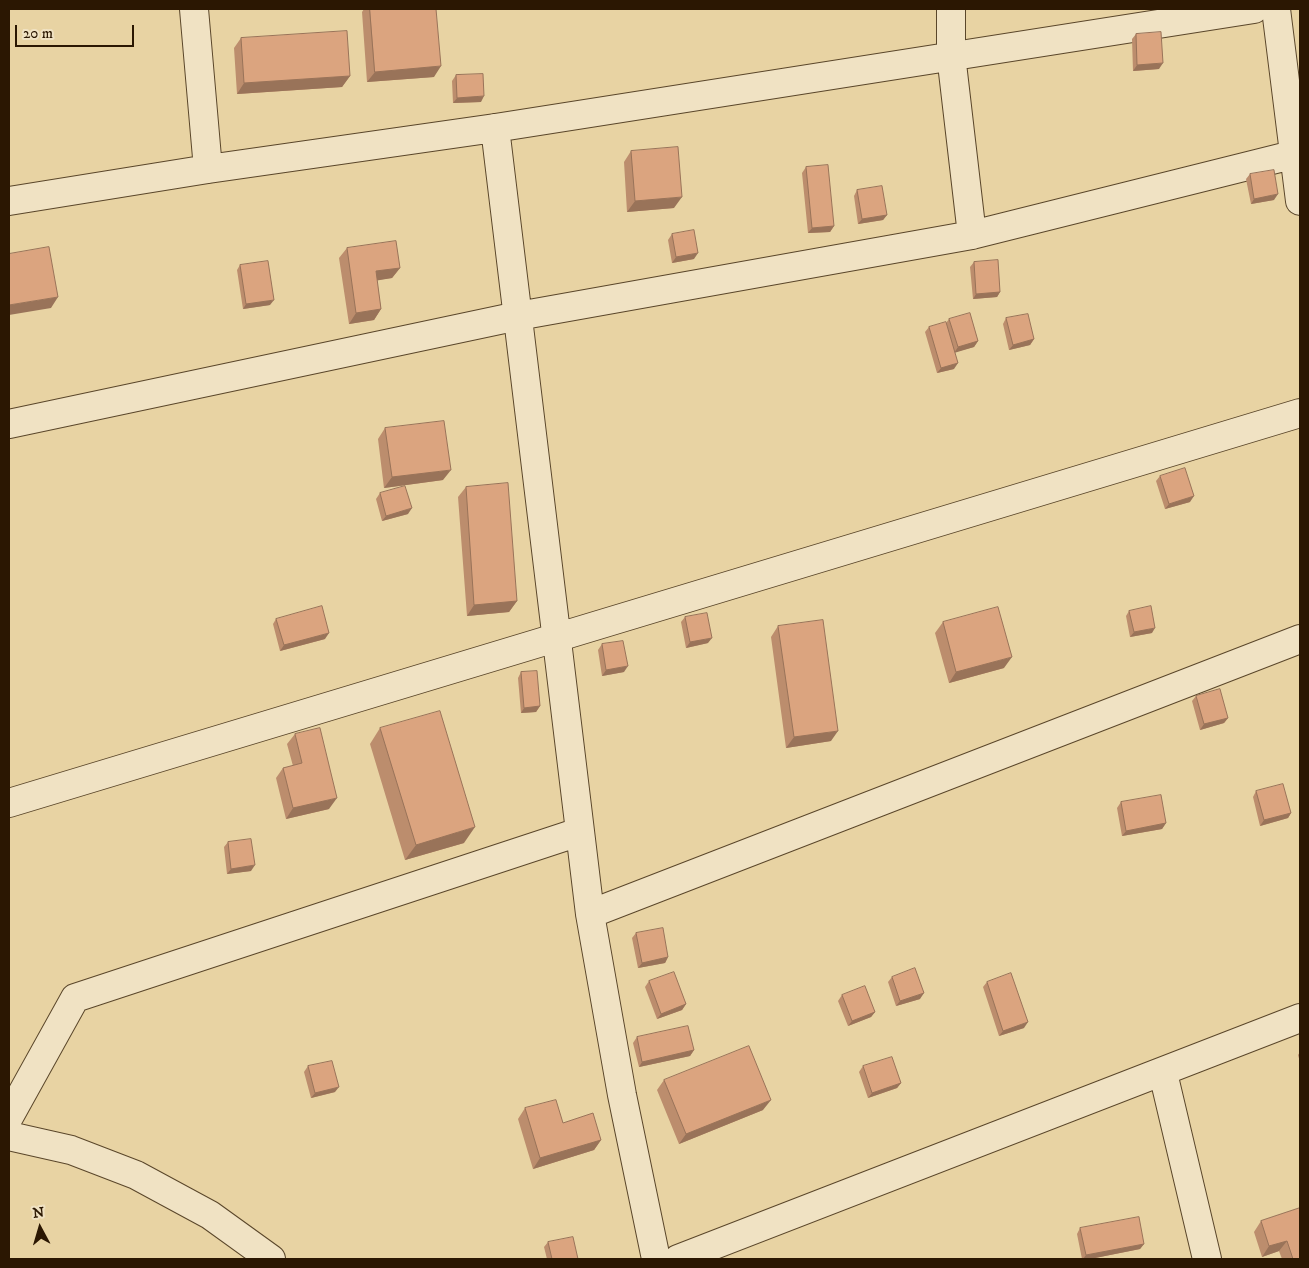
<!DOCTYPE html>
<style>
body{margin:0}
#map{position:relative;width:1309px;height:1268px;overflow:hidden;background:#e8d3a3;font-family:"IM FELL DW Pica",serif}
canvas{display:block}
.frame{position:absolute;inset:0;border:10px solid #2b1702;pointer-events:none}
.north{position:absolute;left:15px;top:1203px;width:50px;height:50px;-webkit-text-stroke:4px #f0e2c3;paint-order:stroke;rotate:354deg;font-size:14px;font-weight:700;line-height:20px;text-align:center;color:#2b1702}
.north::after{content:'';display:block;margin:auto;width:18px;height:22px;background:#2b1702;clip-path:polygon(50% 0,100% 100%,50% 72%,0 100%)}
.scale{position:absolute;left:15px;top:25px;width:119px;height:22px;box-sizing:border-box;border:2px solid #2b1702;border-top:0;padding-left:6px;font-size:15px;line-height:18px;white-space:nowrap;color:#2b1702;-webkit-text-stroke:4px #f0e2c3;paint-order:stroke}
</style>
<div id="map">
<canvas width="1309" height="1268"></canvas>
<div class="frame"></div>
<div class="north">N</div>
<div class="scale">20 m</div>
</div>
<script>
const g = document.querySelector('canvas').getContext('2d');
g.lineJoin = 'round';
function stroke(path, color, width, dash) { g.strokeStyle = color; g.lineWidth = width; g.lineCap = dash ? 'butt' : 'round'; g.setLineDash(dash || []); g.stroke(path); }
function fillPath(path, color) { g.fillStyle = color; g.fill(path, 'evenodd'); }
const street = new Path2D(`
 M194,9L208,169
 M951,9V55L972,235
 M1276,9L1300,201
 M495,128L590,914L622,1095L656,1259
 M9,201L208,169L495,128L1254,9
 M9,424L518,316L972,235L1300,153
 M9,803L1300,413
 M590,914L1300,639
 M1163,1073L1207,1259
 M9,1117L75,998L579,832
 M9,1136L71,1150L136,1175L210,1215L271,1259
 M678,1259L1300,1018`);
const wall = new Path2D(`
 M364,9H436L434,77L367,82L362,12Z
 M1136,34L1159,69L1133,71L1132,39Z
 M241,38L350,76L342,87L237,94L234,48Z
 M456,75L481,102L453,103L452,81Z
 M631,151L674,208L627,212L624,162Z
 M806,167L834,226L830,232L808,233L802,173Z
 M1250,174L1274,200L1251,204L1246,179Z
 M857,190L887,215L883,220L858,224L854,196Z
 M672,234L694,259L672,263L668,240Z
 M347,248L400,268L392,278L377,280L381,309L374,320L349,324L339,258Z
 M974,262L1000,292L997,297L973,299L970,267Z
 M240,265L270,305L243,309L237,270Z
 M1006,318L1034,339L1030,345L1009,350L1003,324Z
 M949,319L978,341L974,347L955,352L954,369L937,373L925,332L929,327L946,323Z
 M385,428L443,480L384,488L378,439Z
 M1160,476L1190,502L1165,509L1156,481Z
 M466,487L517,601L509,612L467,616L458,497Z
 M380,493L408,514L382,521L376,499Z
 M1129,611L1152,633L1130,637L1126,616Z
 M685,617L708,643L686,648L681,622Z
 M276,619L325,639L280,651L273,624Z
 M943,622L1004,668L949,683L935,633Z
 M778,626L831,741L786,748L771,637Z
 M602,644L624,672L602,676L598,650Z
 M521,672L540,706L536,712L521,713L518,678Z
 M1196,696L1228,718L1224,723L1200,730L1192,701Z
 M380,728L464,843L405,860L370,744Z
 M295,734L329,809L286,819L276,778L283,768L293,766L287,744Z
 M1256,791L1291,813L1288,818L1260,826L1253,797Z
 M1121,802L1166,823L1162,829L1122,836L1117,808Z
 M228,842L251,871L227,874L224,847Z
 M636,933L668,957L665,963L638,968L632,938Z
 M892,977L920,999L896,1006L888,982Z
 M649,981L686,1004L682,1010L657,1019L645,987Z
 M987,982L1024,1028L999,1036L983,987Z
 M842,995L875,1012L871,1017L848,1026L838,1001Z
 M637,1037L694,1050L690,1056L639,1067L633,1043Z
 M1300,1052V1062L1298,1055Z
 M308,1066L335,1092L311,1098L304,1072Z
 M863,1066L901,1083L897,1088L868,1098L859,1072Z
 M664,1080L763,1110L679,1144L657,1090Z
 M525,1108L563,1123L601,1140L594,1150L533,1169L518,1119Z
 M1300,1208V1259H1282L1279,1251L1262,1257L1254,1232L1261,1221Z
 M1080,1228L1144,1244L1140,1249L1090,1259H1082L1077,1234Z
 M548,1242L578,1259H547L544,1247Z`);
const shadedWall = new Path2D(`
 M1163,63L1159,69L1133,71L1137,65Z
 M441,66L434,77L367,82L375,72Z
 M350,76L342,87L237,94L244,83Z
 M484,96L481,102L453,103L457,98Z
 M1278,194L1274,200L1251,204L1254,199Z
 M682,197L674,208L627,212L635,201Z
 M887,215L883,220L858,224L862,219Z
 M834,226L830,232L808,233L812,228Z
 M698,253L694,259L672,263L676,257Z
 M400,268L392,278L368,282L376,271Z
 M1000,292L997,297L973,299L976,294Z
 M58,297L51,308L9,315V305Z
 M274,300L270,305L243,309L246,304Z
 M381,309L374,320L349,324L356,313Z
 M1034,339L1030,345L1009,350L1013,345Z
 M978,341L974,347L954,353L958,347Z
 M958,363L954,369L937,373L941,368Z
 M451,470L443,480L384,488L392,477Z
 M1194,496L1190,502L1165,509L1169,504Z
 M412,508L408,514L382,521L386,516Z
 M517,601L509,612L467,616L474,605Z
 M1155,628L1152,633L1130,637L1134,632Z
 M329,633L325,639L280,651L284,645Z
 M712,638L708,643L686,648L690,642Z
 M1012,657L1004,668L949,683L956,672Z
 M628,666L624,672L602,676L606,670Z
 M540,706L536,712L521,713L524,708Z
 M1228,718L1224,723L1200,730L1204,724Z
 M838,731L831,741L786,748L794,737Z
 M337,798L329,809L286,819L293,808Z
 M1291,813L1288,818L1260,826L1264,820Z
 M1166,823L1162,829L1122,836L1126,831Z
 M475,827L464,843L405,860L416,845Z
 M255,865L251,871L227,874L231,869Z
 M668,957L665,963L638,968L642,963Z
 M924,993L920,999L896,1006L900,1001Z
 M686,1004L682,1010L657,1019L661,1014Z
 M875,1012L871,1017L848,1026L852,1021Z
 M1028,1022L1024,1028L999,1036L1003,1031Z
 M694,1050L690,1056L639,1067L642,1062Z
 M901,1083L897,1088L868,1098L872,1093Z
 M339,1087L335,1092L311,1098L315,1093Z
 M771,1100L763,1110L679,1144L686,1134Z
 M601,1140L594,1150L533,1169L540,1158Z
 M1287,1241L1279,1251L1262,1257L1269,1246Z
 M1144,1244L1140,1249L1090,1259H1083L1086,1255Z`);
const building = new Path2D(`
 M370,9H436L441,66L375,72Z
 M347,31L350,76L244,83L241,38Z
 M1161,32L1163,63L1137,65L1136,34Z
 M483,74L484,96L457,98L456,75Z
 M678,147L682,197L635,201L631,151Z
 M828,165L834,226L812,228L806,167Z
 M1274,170L1278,194L1254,199L1250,174Z
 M882,186L887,215L862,219L857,190Z
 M694,230L698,253L676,257L672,234Z
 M396,241L400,268L376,271L381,309L356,313L347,248Z
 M49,247L58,297L9,305V254Z
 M998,260L1000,292L976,294L974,262Z
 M268,261L274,300L246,304L240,265Z
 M970,313L978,341L958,347L949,319Z
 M1028,314L1034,339L1013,345L1006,318Z
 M946,322L958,363L941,368L929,327Z
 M444,421L451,470L392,477L385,428Z
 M1185,468L1194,496L1169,504L1160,476Z
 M508,483L517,601L474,605L466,487Z
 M405,486L412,508L386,516L380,493Z
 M322,606L329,633L284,645L276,619Z
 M1151,606L1155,628L1134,632L1129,611Z
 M998,607L1012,657L956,672L943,622Z
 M707,613L712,638L690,642L685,617Z
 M823,620L838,731L794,737L778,626Z
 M623,641L628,666L606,670L602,644Z
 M537,671L540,706L524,708L521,672Z
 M1220,689L1228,718L1204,724L1196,696Z
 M440,711L475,827L416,845L380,728Z
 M320,728L337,798L293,808L283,768L302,763L295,734Z
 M1283,784L1291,813L1264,820L1256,791Z
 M1161,795L1166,823L1126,831L1121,802Z
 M251,839L255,865L231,869L228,842Z
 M663,928L668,957L642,963L636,933Z
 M915,968L924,993L900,1001L892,977Z
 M674,972L686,1004L661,1014L649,981Z
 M1011,973L1028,1022L1003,1031L987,982Z
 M865,986L875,1012L852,1021L842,995Z
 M688,1026L694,1050L642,1062L637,1037Z
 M749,1046L771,1100L686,1134L664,1080Z
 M892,1057L901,1083L872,1093L863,1066Z
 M332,1061L339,1087L315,1093L308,1066Z
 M556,1100L563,1123L593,1113L601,1140L540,1158L525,1108Z
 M1300,1208V1259H1293L1287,1241L1269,1246L1261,1221Z
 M1139,1217L1144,1244L1086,1255L1080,1228Z
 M573,1237L578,1259H552L548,1242Z`);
stroke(street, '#5a462a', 30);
stroke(street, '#f0e2c3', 28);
fillPath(wall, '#bc8d6d');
fillPath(shadedWall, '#997359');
fillPath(building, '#dba47f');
stroke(building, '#997359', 1);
</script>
